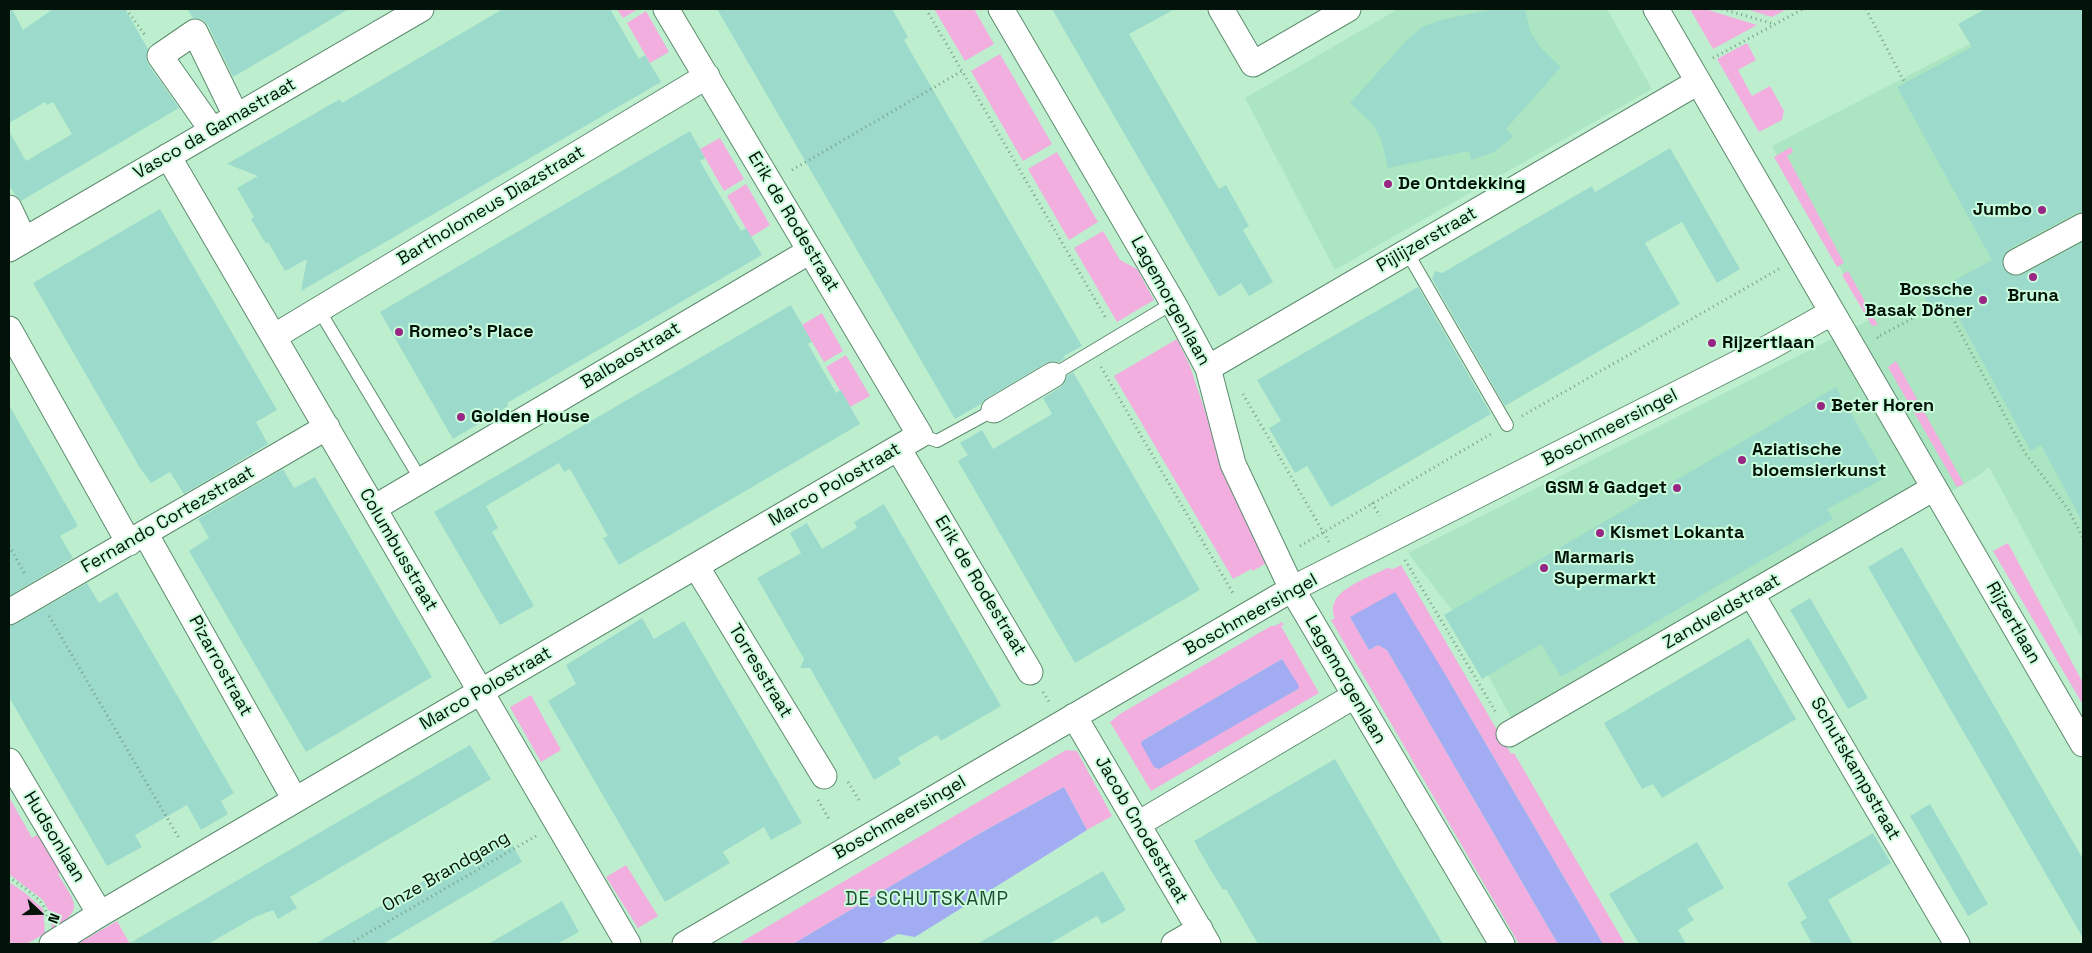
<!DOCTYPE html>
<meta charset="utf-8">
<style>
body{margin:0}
#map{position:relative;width:2092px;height:953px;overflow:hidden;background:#bdefcf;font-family:"Space Grotesk",sans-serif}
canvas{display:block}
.frame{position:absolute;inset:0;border:10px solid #021309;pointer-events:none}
.north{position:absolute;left:15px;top:888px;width:50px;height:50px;-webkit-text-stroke:4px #cafcdc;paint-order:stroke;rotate:111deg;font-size:14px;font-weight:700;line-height:20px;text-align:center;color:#021309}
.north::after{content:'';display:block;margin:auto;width:18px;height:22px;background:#021309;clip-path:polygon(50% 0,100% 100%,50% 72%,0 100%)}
</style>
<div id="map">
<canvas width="2092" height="953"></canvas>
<div class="frame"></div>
<div class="north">N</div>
</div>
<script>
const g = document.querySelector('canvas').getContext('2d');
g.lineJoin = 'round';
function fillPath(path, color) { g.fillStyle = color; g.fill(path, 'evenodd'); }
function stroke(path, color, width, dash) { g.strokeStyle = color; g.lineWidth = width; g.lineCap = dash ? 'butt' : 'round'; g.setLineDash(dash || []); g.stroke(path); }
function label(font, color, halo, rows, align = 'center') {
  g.font = font + ' "Space Grotesk",sans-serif'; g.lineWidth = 4; g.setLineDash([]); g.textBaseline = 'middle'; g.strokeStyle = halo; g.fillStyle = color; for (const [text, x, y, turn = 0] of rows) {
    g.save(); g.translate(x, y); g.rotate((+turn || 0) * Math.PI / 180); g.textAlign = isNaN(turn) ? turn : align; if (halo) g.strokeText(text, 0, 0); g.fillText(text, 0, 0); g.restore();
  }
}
const built = new Path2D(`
 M1398,9H1607L1652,89L1335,270L1245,98Z
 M2037,9H2083V641L1989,467L1981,474L1524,741L1452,610L1408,553L1869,320L1772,146Z`);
const green = new Path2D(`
 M617,9H638L623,18Z
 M934,9H974L994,44L965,61Z
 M1690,9H1705L1757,25L1713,49Z
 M1746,9H1787L1772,17Z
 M646,11L669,52L650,63L627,23Z
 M1747,43L1756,60L1738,70L1752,96L1770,86L1784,111L1782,120L1759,132L1717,59Z
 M1000,54L1052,144L1023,161L971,71Z
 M720,138L744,179L724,191L700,149Z
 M1791,147L1793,152L1787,156L1844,263L1837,267L1774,157Z
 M1057,152L1098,222L1069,240L1028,169Z
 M746,184L770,225L751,237L727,196Z
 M1103,231L1120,260L1137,269L1154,300L1117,322L1074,248Z
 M1848,271L1878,325L1872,326L1842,275Z
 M822,313L843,351L824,362L802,325Z
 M1177,339L1190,366L1225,472L1268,562L1253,571L1251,569L1233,579L1114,376Z
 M846,355L870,396L850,407L826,367Z
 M1896,361L1964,484L1957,487L1888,367Z
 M2008,543L2083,683V705L1993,551Z
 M1401,565L1511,754L1514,753L1625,944H1603L1445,674L1350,617L1369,650L1378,645L1387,650L1558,944H1519L1331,620L1335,618C1323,591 1369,578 1387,568L1393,569Z
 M1282,622L1284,625L1281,626L1319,693L1151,791L1110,722L1120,714L1271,626H1275ZM1282,659L1298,689L1157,769L1142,741Z
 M531,695L561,750L541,762L510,707Z
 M1066,750L1077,751L1112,816L1087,830L1064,787L984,831L793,944H738Z
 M9,797L32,838L40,833L62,871L58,874C75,904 86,908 52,930L50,913L43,900L9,874Z
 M626,865L658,916L638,928L606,877Z
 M9,882L25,893L43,909L45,933C34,940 21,950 9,941Z
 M117,921L130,944H77Z`);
const water = new Path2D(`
 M1395,592L1445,674L1603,944H1558L1387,650L1378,645L1369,650L1350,617Z
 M1282,659L1299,686L1298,689L1159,769L1154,767L1141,744L1142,741Z
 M1064,787L1087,830L915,937L898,934L880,944H793L984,831Z`);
const building = new Path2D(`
 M9,9H12L23,30L53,9H125L148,49L146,57L148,64L179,108L21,201L15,195L9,185V131L26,161L72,134L53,102L47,105L45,102L9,123Z
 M187,9H349L233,77L208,25L202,19L193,18Z
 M503,9H610L639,59L645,55L661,82L301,291L307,259L285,271L268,242L266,244L251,219L254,217L237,188L258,176L227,164L340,99L342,103Z
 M717,9H892L908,37L904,40L1082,346L1064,356L1065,358L1059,362L1052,361L1046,363L987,398L981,404L955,419Z
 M1052,9H1175L1129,34L1219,189L1226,185L1249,226L1243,230L1273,282L1249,296L1241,283L1219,297Z
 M1493,9H1525L1530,31L1540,47L1561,67L1506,129L1514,136L1494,152L1471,160L1469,151L1388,168L1381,139L1372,123L1350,103L1407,40L1422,27L1441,20Z
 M1985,9H2083V212L2076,213L2009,249L2004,255L2002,262L2004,269L2009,274L2016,276L2022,275L2083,242V523L2041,445L2031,451L1955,311L1937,319L1924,297L1992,260L1897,87L1972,47L1958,24Z
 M690,131L705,158L700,161L716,189L741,231L746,228L762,255L507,403L508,406L453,439L380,312Z
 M1670,148L1740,269L1717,283L1682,222L1645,243L1680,304L1505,406L1432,279L1435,271L1442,273L1592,186L1595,192Z
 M160,209L277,410L256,422L268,444L184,494L170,472L151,483L140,468L33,283Z
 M1418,287L1491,414L1331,507L1307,466L1295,473L1269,428L1281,421L1257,380Z
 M791,305L812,342L808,344L836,393L841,390L860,424L619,565L603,538L608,536L570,469L564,472L559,463L486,506L498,528L492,532L534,606L500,625L434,512Z
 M1073,372L1200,590L1075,663L958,461L968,455L960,443L982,430L993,449L1052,414L1043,398L1061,387L1065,382L1067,376Z
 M1836,387L1887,477L1827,509L1833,519L1561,677L1541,644L1482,679L1444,615Z
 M9,405L78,526L60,536L73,558L9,596Z
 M283,469L294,488L315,477L432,677L306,752L189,551L209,538L198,519Z
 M884,504L1001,706L941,741L937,735L898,758L901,764L874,780L810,668H800L804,659L757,578L801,553L790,533L807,523L822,549L857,528L854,522Z
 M1902,547L2083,859V938L1868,567Z
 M87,583L99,603L117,592L234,793L221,801L228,814L201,830L187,805L135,835L142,847L107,866L9,697V626L16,624Z
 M1810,598L1868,698L1848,709L1790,610Z
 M642,618L654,639L684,621L802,823L771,840L764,827L723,852L730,863L665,902L548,701L576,684L566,665Z
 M1749,638L1796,719L1662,798L1653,784L1642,789L1604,723Z
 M470,745L491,779L290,897L297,908L278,919L273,910L255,917L208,944H128Z
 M1335,759L1390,854L1443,944H1258L1226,889L1223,890L1210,869L1194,841Z
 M1930,804L1988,904L1968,916L1910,816Z
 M506,833L522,862L383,944H315Z
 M1873,833L1891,863L1828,900L1853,944H1812L1800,922L1807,918L1787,883Z
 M1697,842L1724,888L1687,909L1694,920L1678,930L1686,944H1639L1609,894Z
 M1103,871L1126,910L1102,924L1097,916L1049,944H977Z
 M562,901L579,932L557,944H488Z`);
const path = new Path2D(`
 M126,9L145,35
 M926,9L1107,320
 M1722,9L1774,24
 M1866,9L1905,83
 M1713,58L1803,9
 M792,170L962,71
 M1950,313L2025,453L2068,509L2083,538
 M1878,338L1877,337L1931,309
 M1101,367L1234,595
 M1243,394L1329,542
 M1522,416L1779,269
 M1372,503L1380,516
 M9,546L25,574
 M1300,546L1491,434
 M1405,560L1497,714
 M49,616L180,840
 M1043,692L1050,703
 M848,782L861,803
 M818,800L830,821
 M9,877C22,887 45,899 47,916
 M349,944L536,836`);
const lane = new Path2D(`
 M1407,252L1507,425
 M319,310L421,480
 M1053,375L1173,303
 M920,435L937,441L994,410`);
const street = new Path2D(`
 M1001,9L1173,303L1208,368L1233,464L1292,589L1502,944
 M1221,9L1253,64L1348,9
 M1656,9L2083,744
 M212,130L160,56L195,32L236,116
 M168,156L628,944
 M9,208L24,240
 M9,249L421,9
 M2016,262L2083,226
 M9,329L129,543
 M275,336L707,76
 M1208,368L1698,82
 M994,410L1053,375
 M898,448L1030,672
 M374,508L810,251
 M145,533L295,800
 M696,566L824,776
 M1752,595L1957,944
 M9,612L327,427
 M1074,716L1208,944
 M1509,734L1934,488
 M9,761L100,914
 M1138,824L1354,696
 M52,944L100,914L920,435L666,9
 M685,944L1292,589L1770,347L1831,313
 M1174,944L1200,929`);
const markers = [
 [1388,184,5,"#992684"],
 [2042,210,5,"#992684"],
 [2033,277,5,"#992684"],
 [1983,300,5,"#992684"],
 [399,332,5,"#992684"],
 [1712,343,5,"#992684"],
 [1821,406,5,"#992684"],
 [461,417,5,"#992684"],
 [1742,460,5,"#992684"],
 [1677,488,5,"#992684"],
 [1600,533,5,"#992684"],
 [1544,568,5,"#992684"]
];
const streetNames = [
 ["Vasco da Gamastraat",215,129,-30],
 ["Bartholomeus Diazstraat",491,206,-31],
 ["Erik de Rodestraat",793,222,59],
 ["Pijlijzerstraat",1427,240,-30],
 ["Lagemorgenlaan",1170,301,61],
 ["Balbaostraat",631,356,-31],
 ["Boschmeersingel",1610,428,-27],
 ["Marco Polostraat",835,485,-30],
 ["Fernando Cortezstraat",168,520,-30],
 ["Columbusstraat",398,550,60],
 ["Erik de Rodestraat",980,586,59],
 ["Zandveldstraat",1722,612,-30],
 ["Boschmeersingel",1251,615,-29],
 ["Rijzertlaan",2013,623,60],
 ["Pizarrostraat",220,666,61],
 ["Torresstraat",760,671,59],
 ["Lagemorgenlaan",1345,680,60],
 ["Marco Polostraat",486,689,-30],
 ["Schutskampstraat",1855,769,60],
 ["Boschmeersingel",900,818,-30],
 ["Jacob Cnodestraat",1141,830,60],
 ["Hudsonlaan",54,837,59],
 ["Onze Brandgang",446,872,-30]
];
const poiNames = [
 ["De Ontdekking",1398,184],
 ["Jumbo",2032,210,"right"],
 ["Bossche",1973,290,"right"],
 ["Basak Döner",1973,311,"right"],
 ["Bruna",2033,296,"center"],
 ["Romeo's Place",409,332],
 ["Rijzertlaan",1722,343],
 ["Beter Horen",1831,406],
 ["Golden House",471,417],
 ["Aziatische",1752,450],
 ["bloemsierkunst",1752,471],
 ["GSM & Gadget",1667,488,"right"],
 ["Kismet Lokanta",1610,533],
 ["Marmaris",1554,558],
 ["Supermarkt",1554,579]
];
const neighbourhoodNames = [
 ["DE SCHUTSKAMP",927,900]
];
fillPath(built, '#ace5c1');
fillPath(green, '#f2aedf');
fillPath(water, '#a1acf3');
fillPath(building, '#9cdbcb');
stroke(lane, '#5d8c6f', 14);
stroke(street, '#5d8c6f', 27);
stroke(path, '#799f87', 3, [1, 4]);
stroke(lane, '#fff', 12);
stroke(street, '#fff', 25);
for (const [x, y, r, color] of markers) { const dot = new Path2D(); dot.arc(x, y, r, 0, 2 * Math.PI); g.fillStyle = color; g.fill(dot); stroke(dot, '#cafcdc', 2); }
label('18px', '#021309', '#cafcdc', streetNames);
label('bold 18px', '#021309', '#cafcdc', poiNames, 'left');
g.letterSpacing = '1px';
label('19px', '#1f4d33', '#cafcdc', neighbourhoodNames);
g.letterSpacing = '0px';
</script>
